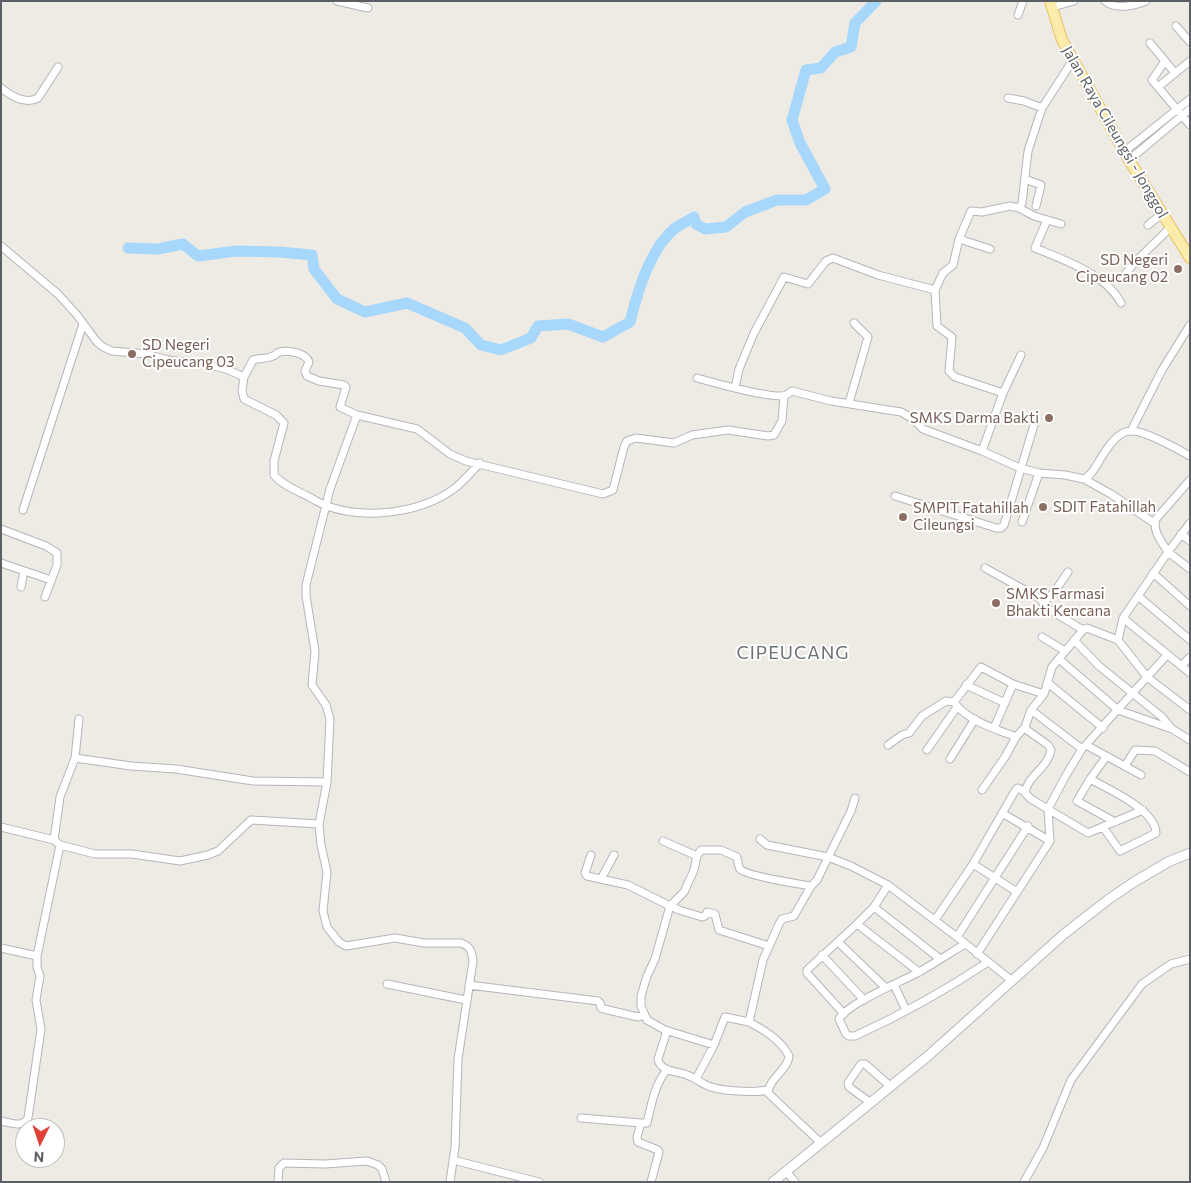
<!DOCTYPE html>
<style>
body{margin:0}
#map{position:relative;width:1191px;height:1183px;overflow:hidden;background:#eeebe4;font-family:Commissioner,sans-serif}
canvas{display:block}
.frame{position:absolute;inset:0;border:2px solid #5c5f64;pointer-events:none}
.north{position:absolute;left:15px;top:1118px;width:50px;height:50px;box-sizing:border-box;background:#fff;border:1px solid #bebfc1;border-radius:50%;rotate:184deg;font-size:14px;font-weight:700;line-height:20px;text-align:center;color:#5c5f64}
.north::after{content:'';display:block;margin:auto;width:18px;height:22px;background:#e04037;clip-path:polygon(50% 0,100% 100%,50% 72%,0 100%)}
</style>
<div id="map">
<canvas width="1191" height="1183"></canvas>
<div class="frame"></div>
<div class="north">N</div>
</div>
<script>
const g = document.querySelector('canvas').getContext('2d');
g.lineJoin = 'round';
function stroke(path, color, width, dash) { g.strokeStyle = color; g.lineWidth = width; g.lineCap = dash ? 'butt' : 'round'; g.setLineDash(dash || []); g.stroke(path); }
function label(font, color, halo, rows, align = 'center') {
  g.font = font + ' Commissioner,sans-serif'; g.lineWidth = 4; g.setLineDash([]); g.textBaseline = 'middle'; g.strokeStyle = halo; g.fillStyle = color; for (const [text, x, y, turn = 0] of rows) {
    g.save(); g.translate(x, y); g.rotate((+turn || 0) * Math.PI / 180); g.textAlign = isNaN(turn) ? turn : align; if (halo) g.strokeText(text, 0, 0); g.fillText(text, 0, 0); g.restore();
  }
}
const river = new Path2D(`
 M128,248L158,249L183,244L198,256L236,251L279,252L312,255L314,269L337,299L365,312L407,303L465,328L481,345L501,350L531,338L538,326L568,324L603,337L630,322C637,293 650,249 674,229C680,224 688,221 694,217L696,224L705,229L726,227L745,212L777,200H806L825,189L800,143L792,120L806,70L821,68L835,52L851,47L855,23L876,1`);
const street = new Path2D(`
 M337,1L368,8
 M1105,1C1115,10 1134,6 1146,1
 M1053,7L1074,1
 M1018,15L1023,1
 M1176,26L1190,42
 M1150,43L1175,73
 M1190,61L1158,87L1190,125
 M1158,87L1152,80L1165,61
 M1,88C11,96 26,105 38,98L58,67
 M1008,98L1024,101L1042,108
 M1125,151L1190,99
 M1129,160L1190,109
 M1025,179L1041,185L1036,206
 M1019,208L1022,203L1028,151L1042,108L1073,60
 M1047,220L1035,248C1064,260 1106,274 1121,303
 M1148,225L1163,213
 M959,239L990,249
 M1,246L58,294L77,315L97,342L103,347L112,351L146,354L168,360L210,365L226,369L244,377L242,391L244,399L276,415L284,423L274,461V475C282,485 298,491 309,497C315,500 321,504 327,506C366,520 422,513 455,488C464,481 472,471 480,463
 M1123,277L1134,263L1170,228
 M244,377L253,360C259,358 268,359 273,356C280,353 273,354 280,352C289,350 306,353 309,362L305,371L307,376L319,381L344,385L346,387L340,407L357,415L417,429L450,454L466,461L603,494L613,490L624,447L627,441L636,438L674,443L692,435L728,430L768,436L774,435L782,421L784,396
 M697,378C711,382 775,400 786,395C788,394 790,392 792,391L831,401L901,412L913,419L923,429L982,451L1020,468L1039,473L1065,475L1084,479C1094,474 1097,463 1103,455C1109,445 1120,430 1132,431C1145,431 1178,449 1190,456
 M735,388L739,369L754,333L784,277L808,284L826,261L833,258L878,275L935,290
 M1003,393L1021,355
 M849,403L868,337L854,323
 M357,415L330,489L306,585V596L315,651L312,685L326,705L330,719L327,782L319,824L321,845L327,872L323,911L327,927L339,942L346,946L395,938L424,943H461C470,946 472,951 473,961L458,1059L455,1147L450,1182
 M1131,431L1162,370L1190,325
 M982,451L1003,393L955,377L949,371L952,337L937,326L935,290L943,273L953,265L959,239L971,211L982,212L1010,206L1019,208L1034,216L1061,224
 M1084,479L1111,494L1154,523
 M895,496L996,528H1001L1004,525L1034,425
 M23,510L83,324
 M1022,522L1039,473
 M1190,523L1168,552L1190,569
 M1,529L46,546L57,553V565L45,597
 M1181,534L1190,541
 M1,563L51,580
 M985,568L1032,594L1040,599L1050,610L1083,630
 M1153,573L1190,606
 M21,587L24,571
 M1138,596L1190,640
 M1043,603L1055,591L1068,572
 M1123,618L1190,673
 M1042,637L1065,651
 M1074,640L1099,666L1162,717L1172,729
 M1118,640L1123,618L1168,552C1162,542 1152,531 1156,519L1190,480
 M1059,659L1118,710L1172,729L1190,740
 M1181,666L1190,657
 M1048,683L1103,728
 M966,685L1005,703
 M954,702L981,667L1013,684L1044,694
 M1031,710L1082,749
 M994,728L1013,684
 M888,745L902,735L909,733L922,716L946,701L954,702C967,721 996,729 1016,737L1025,727
 M1086,745L1141,775
 M927,750L957,707
 M1106,757L1090,779L1077,801L1115,822
 M75,758L131,766L176,769L253,781L327,782
 M950,759L975,719
 M1125,766L1135,750L1155,751L1190,772
 M1090,779C1108,789 1156,810 1156,833L1120,851L1103,827
 M982,790L1005,757L1016,737
 M1143,810L1088,833L1031,799L1025,793C1027,776 1048,768 1051,750L1048,745L1027,730L1025,727L1031,710L1044,694L1052,667L1083,630L1087,628L1118,640L1147,677L1190,710
 M1002,813L1050,841
 M1,827L54,840L60,845L95,854H132L180,861L208,855L218,851L251,820L319,824
 M760,839L767,845L828,857L851,866L888,885L957,937L1011,980
 M54,840L60,797L75,758L79,719
 M663,841L697,856L701,850H721L737,857C738,861 738,866 740,869C746,876 799,884 811,886L817,880L851,811L855,798
 M591,855L585,873L587,876L628,885L670,906
 M697,856L694,870L684,892L670,906L655,959L647,976L641,996V1006L647,1020L665,1030L666,1034L658,1059C660,1072 677,1071 687,1075C695,1078 701,1083 708,1086C720,1091 754,1093 767,1090
 M973,864L1017,892
 M601,879L614,855
 M811,886L794,916L782,919L779,924L763,960L749,1022C764,1030 781,1040 789,1056C788,1070 769,1078 768,1093L821,1143
 M671,906L679,910L702,917L705,916L707,912L715,914L719,930L769,946
 M874,907L940,959
 M935,920L973,864L1015,791L1018,788L1025,792
 M857,924L919,972
 M957,937L1028,826
 M838,942L886,988
 M965,944C950,953 935,963 919,972C901,982 848,1003 839,1019L846,1034L849,1036H855C901,1015 946,990 988,962
 M1,948L37,956
 M977,954L1050,841L1048,809L1065,777L1082,749L1167,655
 M822,955L864,1000
 M387,984L466,1000
 M469,985L598,1001L600,1003L601,1008L604,1009L638,1017L644,1015
 M894,985L906,1010
 M844,1014L807,973V970L857,924L874,907L888,885
 M665,1030L714,1045
 M696,1079L714,1045L725,1017L749,1022
 M871,1103L849,1087L848,1083L861,1064H865L890,1086
 M581,1118L641,1123L637,1137L638,1142L658,1150L659,1152L651,1182
 M1,1121C11,1123 22,1128 28,1118L41,1029L36,1000L40,976L37,967V956L60,845
 M641,1123H647C651,1106 655,1083 667,1070
 M453,1160L539,1182
 M786,1171L795,1182
 M278,1182L279,1168L284,1163L325,1164L367,1161L378,1165L382,1169L386,1182
 M1024,1182L1043,1148L1071,1080L1142,984L1171,964L1190,959`);
const secondary = new Path2D(`
 M773,1182L928,1056L1064,934L1109,899L1134,882L1168,862L1190,853`);
const primary = new Path2D(`
 M1050,1L1062,40L1129,160L1190,258`);
const markers = [
 [1178,269,5,"#8d6e63"],
 [132,354,5,"#8d6e63"],
 [1049,418,5,"#8d6e63"],
 [1043,507,5,"#8d6e63"],
 [903,517,5,"#8d6e63"],
 [996,603,5,"#8d6e63"]
];
const streetNames = [
 ["Jalan Raya Cileungsi - Jonggol",1115,132,60]
];
const educationNames = [
 ["SD Negeri",1168,260,"right"],
 ["Cipeucang 02",1168,277,"right"],
 ["SD Negeri",142,345],
 ["Cipeucang 03",142,362],
 ["SMKS Darma Bakti",1039,418,"right"],
 ["SDIT Fatahillah",1053,507],
 ["SMPIT Fatahillah",913,508],
 ["Cileungsi",913,525],
 ["SMKS Farmasi",1006,594],
 ["Bhakti Kencana",1006,611]
];
const quarterNames = [
 ["CIPEUCANG",793,653]
];
stroke(river, '#a7d8fb', 11);
stroke(street, '#b4b6ba', 9);
stroke(secondary, '#b5b8bd', 11);
stroke(primary, '#eac060', 12);
stroke(street, '#fff', 7);
stroke(secondary, '#fff', 9);
stroke(primary, '#fbecac', 10);
for (const [x, y, r, color] of markers) { const dot = new Path2D(); dot.arc(x, y, r, 0, 2 * Math.PI); g.fillStyle = color; g.fill(dot); stroke(dot, '#fff', 2); }
label('15px', '#5c5f64', '#fff', streetNames);
label('15px', '#785e54', '#fff', educationNames, 'left');
g.letterSpacing = '1px';
label('18px', '#6d7176', '#fff', quarterNames);
g.letterSpacing = '0px';
</script>
